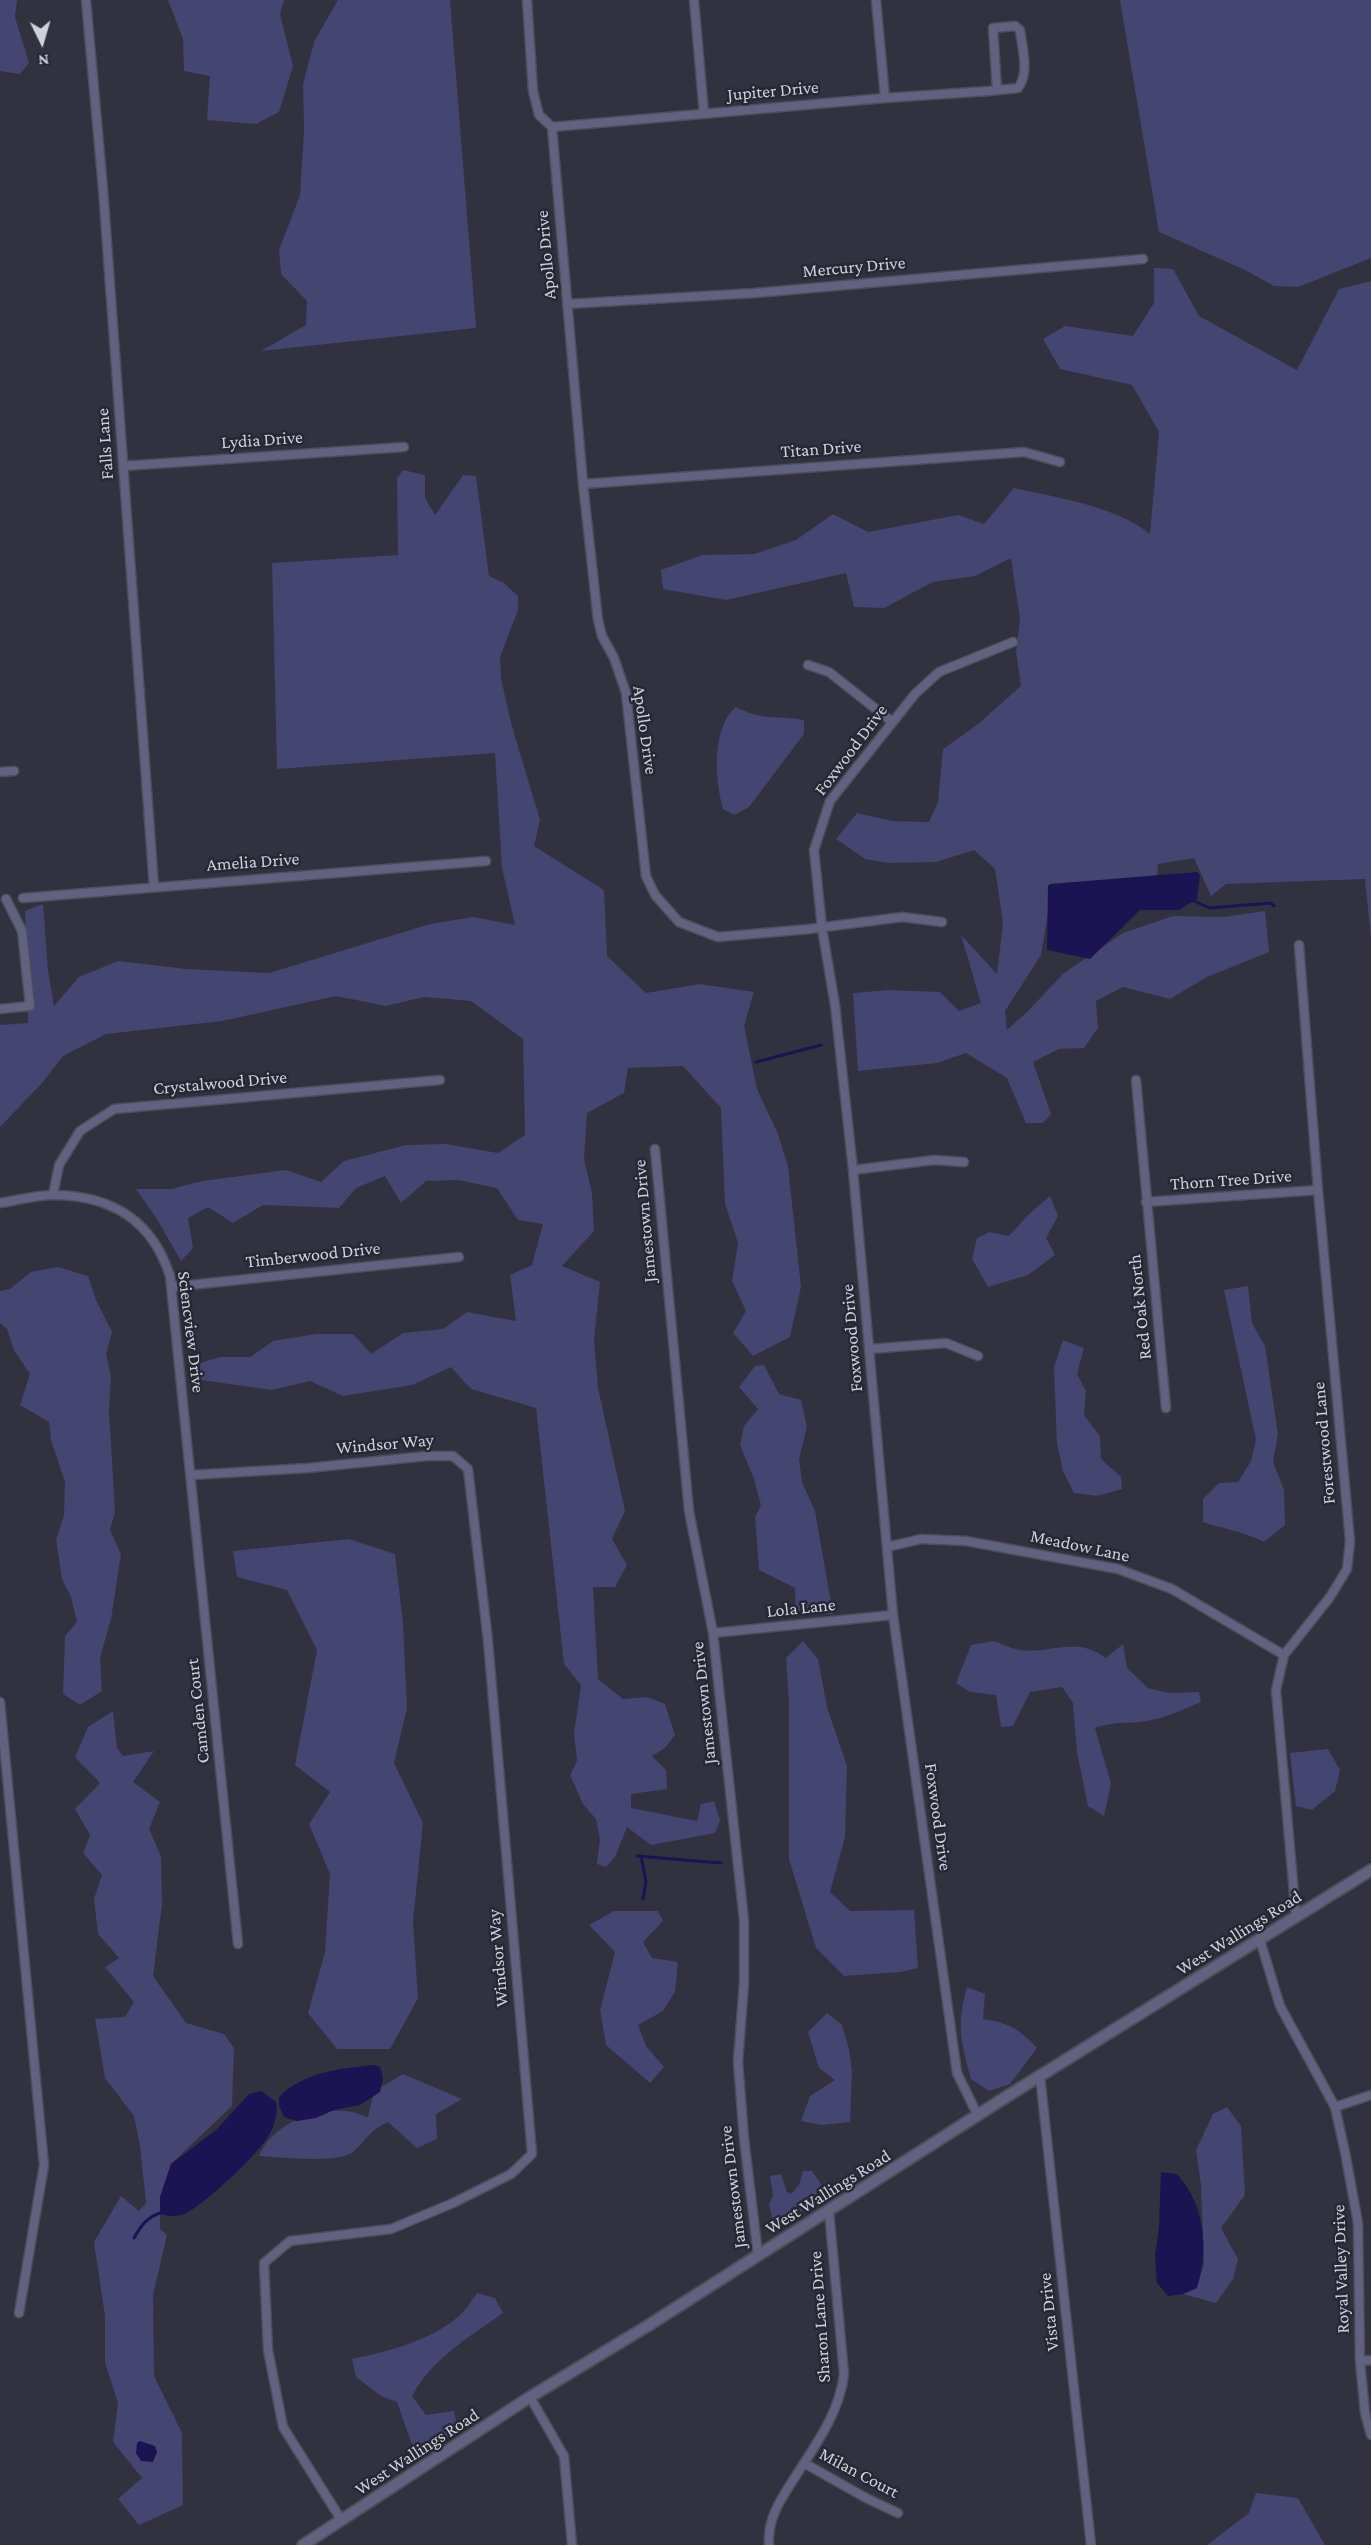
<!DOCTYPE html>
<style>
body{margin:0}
#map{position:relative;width:1371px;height:2545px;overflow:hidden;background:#31313f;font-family:"Crimson Pro",serif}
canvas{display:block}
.north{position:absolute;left:12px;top:12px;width:60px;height:60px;-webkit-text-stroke:4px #272835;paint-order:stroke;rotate:175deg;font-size:16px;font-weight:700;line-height:24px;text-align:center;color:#d0d1d9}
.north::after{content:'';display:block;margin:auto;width:21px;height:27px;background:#d0d1d9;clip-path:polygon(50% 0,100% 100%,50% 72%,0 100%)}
</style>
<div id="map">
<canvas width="1371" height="2545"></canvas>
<div class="north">N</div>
</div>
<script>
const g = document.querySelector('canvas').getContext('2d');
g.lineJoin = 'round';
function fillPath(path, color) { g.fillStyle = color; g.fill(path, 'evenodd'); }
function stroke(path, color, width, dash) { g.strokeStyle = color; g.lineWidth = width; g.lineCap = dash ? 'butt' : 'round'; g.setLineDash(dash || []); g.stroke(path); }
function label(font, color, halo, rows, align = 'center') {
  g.font = font + ' "Crimson Pro",serif'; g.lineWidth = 5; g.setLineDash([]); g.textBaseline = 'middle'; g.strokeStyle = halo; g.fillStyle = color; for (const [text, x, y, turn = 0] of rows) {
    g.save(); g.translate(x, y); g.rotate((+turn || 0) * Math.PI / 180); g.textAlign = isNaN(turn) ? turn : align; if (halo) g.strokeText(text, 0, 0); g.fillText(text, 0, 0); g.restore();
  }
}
const green = new Path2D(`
 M0,0H17L15,17L29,63L20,74L0,71Z
 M168,0H284L280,14L293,66L279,112L256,124L207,120L210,76L184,71L183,39Z
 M338,0H450L476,328L261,351L306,325L307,301L281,274L279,250L300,195L304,131L303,84L314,42Z
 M1120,0H1371V258L1298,287L1274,286L1245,270L1159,232Z
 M1154,268L1173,269L1199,316L1297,370L1339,289L1371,281V939L1365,879L1226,884L1211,896L1194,858L1158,864L1157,876L1053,884L1041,955L1005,1011L1007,1030L1028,1011L1064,973L1123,933L1173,916L1224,917L1265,911L1269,952L1207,977L1170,999L1123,987L1096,1001L1098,1028L1084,1048L1059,1049L1033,1062L1051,1114L1043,1123H1026L1007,1078L966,1053L937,1063L858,1071L853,993L889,990L940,992L959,1011L981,1003L961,935L997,974L1003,923L995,869L974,850L936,862L889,863L865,859L836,839L857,813L892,821L929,822L938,802L943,749L978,724L1021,686L1016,652L1020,619L1011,558L975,576L933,582L884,608L854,607L846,573L726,600L663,589L661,570L702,555L754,554L796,540L833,514L868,532L958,515L984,524L1014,488C1056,497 1118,507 1150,534L1159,432L1132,385L1060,369L1043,339L1065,326L1133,336L1154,303Z
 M403,470L425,475V498L435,515L463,475L476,476L489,576L504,583L518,596V610L500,657L501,678L511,723L540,820L534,846L604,890L607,956L646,993L700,984L754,992L744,1026L757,1089L778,1134L788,1166L801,1287L790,1337L753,1356L733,1333L746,1311L732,1281L738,1243L725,1204L721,1108L683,1066L628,1068L624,1093L587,1113L584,1159L592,1193L594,1231L562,1266L600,1282L594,1340L598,1388L625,1511L612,1539L627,1565L615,1587H593L598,1679L623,1699L647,1697L665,1704L675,1735L665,1748L652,1756L666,1770L667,1789L631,1794V1808L697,1821L701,1804L714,1801L720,1821L715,1833L651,1845L627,1827L615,1857L606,1867L597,1864L600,1840L596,1819L583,1804L570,1775L577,1761L574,1733L581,1685L564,1664L536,1408L471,1389L451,1367L412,1385L343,1396L310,1381L272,1390L201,1380L197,1364L220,1357H250L273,1341L316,1334H353L371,1354L403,1333L443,1329L467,1312L516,1321L510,1275L532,1265L543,1224L518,1220L497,1188L458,1180L426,1181L401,1203L385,1176L356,1188L339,1208L263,1205L233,1223L208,1207L188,1218L193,1248L181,1261L157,1219L136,1189H171L202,1181L286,1170L321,1182L344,1161L406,1145L446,1144L498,1153L525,1135L523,1039L471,1001L424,997L386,1006L336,996L222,1021L106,1034L63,1056L43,1082L0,1127V1025L28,1023L25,911L43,904L48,970L54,1006L79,977L118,961L186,969L269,973L430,924L473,917L515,925L502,868L495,753L277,769L272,563L398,555L397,478Z
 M736,707C762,721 777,715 804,720V734L749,807L734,815L723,809C715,781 711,727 736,707Z
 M1050,1196L1058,1216L1046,1238L1055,1255L1028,1275L988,1287L972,1259L977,1238L989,1232L1009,1236L1030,1213Z
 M58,1267L88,1276L96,1300L112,1332L106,1354L111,1376L109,1410L115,1512L110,1530L121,1554L111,1619L100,1658L102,1691L80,1705L63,1694L65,1636L77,1622L71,1597L62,1579L56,1540L64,1515L65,1482L51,1440L49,1422L20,1405L30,1374L14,1350L7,1329L0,1323V1291L10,1289L31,1272Z
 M1248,1286L1252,1323L1265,1346L1278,1434L1273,1462L1284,1490L1285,1525L1264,1542C1245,1532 1224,1529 1203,1522V1499L1219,1483L1238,1482L1251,1461L1256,1440L1224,1290Z
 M1063,1340L1084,1348L1077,1374L1086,1391L1084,1415L1100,1436L1101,1459L1121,1477L1122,1489L1097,1496L1074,1493L1063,1471L1057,1444L1054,1367Z
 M764,1365L779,1394L801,1400L807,1427L799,1459L802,1482L815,1511L833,1614L796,1613L795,1588L759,1570L755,1517L761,1505L754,1479L740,1445L744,1426L758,1409L739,1387L755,1366Z
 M349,1539L395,1554L403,1623L407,1708L394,1763L423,1823L413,1922L418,1998L390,2049H337L308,2013L325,1952L330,1874L309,1824L330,1792L295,1765L317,1650L287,1590L237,1577L233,1551Z
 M803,1641L818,1659L827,1707L847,1766L845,1837L830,1892L850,1911L914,1910L918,1968L901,1972L844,1976L816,1948L789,1859V1702L786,1658Z
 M994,1641C1002,1644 1012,1649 1020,1650C1054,1654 1075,1635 1106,1658L1123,1644L1127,1668L1148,1688L1169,1693L1199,1692L1201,1702C1184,1709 1166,1718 1147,1721C1128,1724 1114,1721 1095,1728L1111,1784L1104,1816L1088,1806L1077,1752L1073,1703L1062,1687L1030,1692L1013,1726L1001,1727L996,1695L970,1692L956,1683L971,1645Z
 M113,1711L117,1748L123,1756L154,1751L133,1782L160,1802L149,1829L161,1856L162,1904L153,1976L186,2023L224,2034L234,2048L232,2106L171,2164L160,2197V2229L167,2235L153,2295L154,2376L182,2433L183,2505L139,2525L118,2499L142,2478L113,2442L118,2403L105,2363V2316L94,2242L121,2196L139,2211L146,2203L140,2146L134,2116L105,2078L95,2019L125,2017L134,2002L105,1967L119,1958L98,1934L94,1899L102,1875L83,1853L90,1835L75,1809L100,1783L75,1757L88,1727Z
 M1328,1749L1340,1770L1335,1791L1312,1810L1296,1806L1290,1753Z
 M614,1911H658L663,1921L643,1942L652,1958L678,1962L675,1992L663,2011L638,2025L646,2046L664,2067L650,2083L606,2045L600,2010L615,1952L589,1925Z
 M967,1987L985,1994L983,2019C1010,2023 1019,2029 1037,2048L1010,2084L989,2091L971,2079C961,2042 956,2025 967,1987Z
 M827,2013L842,2025L849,2049L852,2071L850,2122L821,2125L801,2121L810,2096L835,2080L819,2068L808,2032Z
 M403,2074L462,2099L436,2114L437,2139L417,2148L388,2122C367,2132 368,2139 353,2152C338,2164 279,2157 259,2156C271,2125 313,2108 345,2111C352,2111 361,2115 368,2117L374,2091Z
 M1227,2107L1241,2126L1245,2195L1221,2228L1238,2259L1233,2279L1216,2303L1183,2294L1197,2287L1204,2264L1201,2185L1196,2150L1213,2114Z
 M803,2171H812L821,2184C817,2202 793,2222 774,2224L769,2205L773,2195L770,2176L781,2174L787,2192L791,2194L799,2185Z
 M477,2293L495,2298L503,2313C469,2337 432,2359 412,2396L426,2415L454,2411L458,2429L432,2453L412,2445L397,2402L381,2396L356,2377L352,2359C389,2351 431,2341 460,2315C466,2309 472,2300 477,2293Z
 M1256,2493L1298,2498L1325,2545H1207L1249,2513Z`);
const water = new Path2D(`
 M1197,872L1200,875L1197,899L1179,910H1140L1090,959L1047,950L1048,886L1050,884Z
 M375,2065L380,2067L383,2077L380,2092L360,2105L334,2110L316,2118L297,2121L284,2117L279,2105V2097C304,2072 341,2068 375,2065Z
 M261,2091L276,2102C279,2114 273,2131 265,2141C251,2160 211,2198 190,2211C182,2216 168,2219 160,2212V2197L171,2164L216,2130L249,2094Z
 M1161,2172L1177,2174C1205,2205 1209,2248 1197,2288L1183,2294L1168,2296L1157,2283L1155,2256L1159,2226Z
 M140,2441L155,2446L157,2452L153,2462L141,2461L136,2453L137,2443Z`);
const stream = new Path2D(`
 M1194,901L1210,908L1271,903L1274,906
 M756,1062L821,1045
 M637,1856L721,1863
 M641,1856L646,1882L643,1899
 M134,2238C142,2224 147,2217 163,2212`);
const minor = new Path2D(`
 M86,0L103,189L154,887
 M527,0L533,91L539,115L552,127
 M694,0L704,114
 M876,0L885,98
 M552,127L583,484L598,620L602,636L614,658L626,693L646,876L655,895L679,922L718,937L809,929L902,917L942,922
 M552,127L885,98L989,91L1018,88C1030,73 1022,48 1020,30L1015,26L993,28L997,90
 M567,304L755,293L1143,259
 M123,466L404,447
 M583,484L1024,452L1060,462
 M808,665L829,672L891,721
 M0,772L14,771
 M23,898L486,861
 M0,1009L30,1006L22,931L6,899
 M1136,1080L1166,1408
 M655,1149L689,1511L713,1633L744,1921V1983L738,2062L744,2138L758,2255
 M853,1170L934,1160L964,1162
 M53,1195L59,1165L80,1131L114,1109L440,1080
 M1146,1202L1318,1190
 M0,1203C18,1200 37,1195 55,1195C112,1196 152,1220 170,1276L238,1944
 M171,1287L459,1257
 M869,1349L946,1343L978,1356
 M191,1475L308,1468L427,1456H453L468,1469L488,1641L532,2154L511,2174L453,2203L391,2229L290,2241L264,2263L268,2350L283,2427L342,2521
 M887,1547L921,1539L966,1541L1118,1569L1172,1589L1284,1655
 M713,1633L893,1615
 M0,1702L44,2165L19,2313
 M1296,1916L1276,1690L1284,1655L1330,1597L1347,1569L1350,1541L1318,1190L1299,945
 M1260,1940L1280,2006L1335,2107L1345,2152L1358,2223L1360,2361L1365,2413L1371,2435
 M1040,2076L1091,2545
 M1335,2107L1371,2095
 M978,2116L957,2073L893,1615L853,1170L835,1005L822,928L814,850L830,801L915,694L939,672L1013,642
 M1360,2361L1371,2360
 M530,2397L564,2456L572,2545
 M804,2463L866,2498L898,2513
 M769,2545C767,2517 783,2496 797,2474C817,2443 840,2411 844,2374L829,2211`);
const tertiary = new Path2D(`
 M303,2545L530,2397L649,2325L1006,2097L1371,1870`);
const streetNames = [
 ["Jupiter Drive",773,91,-5],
 ["Apollo Drive",546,255,-95],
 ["Mercury Drive",854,267,-5],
 ["Lydia Drive",262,440,-4],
 ["Falls Lane",105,444,-94],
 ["Titan Drive",821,449,-4],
 ["Apollo Drive",645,730,82],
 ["Foxwood Drive",851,750,-53],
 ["Amelia Drive",253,862,-4],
 ["Crystalwood Drive",220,1083,-5],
 ["Thorn Tree Drive",1231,1180,-4],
 ["Jamestown Drive",645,1221,-95],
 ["Timberwood Drive",313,1255,-6],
 ["Red Oak North",1140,1307,-96],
 ["Sciencview Drive",191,1332,83],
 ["Foxwood Drive",852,1338,-95],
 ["Forestwood Lane",1324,1443,-95],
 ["Windsor Way",385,1444,-5],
 ["Meadow Lane",1080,1546,12],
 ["Lola Lane",801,1608,-6],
 ["Jamestown Drive",704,1703,-96],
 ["Camden Court",198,1711,-96],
 ["Foxwood Drive",938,1817,82],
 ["West Wallings Road",1239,1933,-32],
 ["Windsor Way",498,1958,-95],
 ["Jamestown Drive",733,2187,-97],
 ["West Wallings Road",828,2192,-32],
 ["Royal Valley Drive",1341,2269,-92],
 ["Vista Drive",1049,2312,-96],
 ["Sharon Lane Drive",820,2317,-94],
 ["West Wallings Road",417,2452,-33],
 ["Milan Court",859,2473,28]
];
fillPath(green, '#444570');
fillPath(water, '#1c1352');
stroke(stream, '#1c1352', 3);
stroke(minor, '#4e4e5b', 11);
stroke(tertiary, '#4e4e5b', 14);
stroke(minor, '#606280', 8);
stroke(tertiary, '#606280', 10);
label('18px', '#d0d1d9', '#272835', streetNames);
</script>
